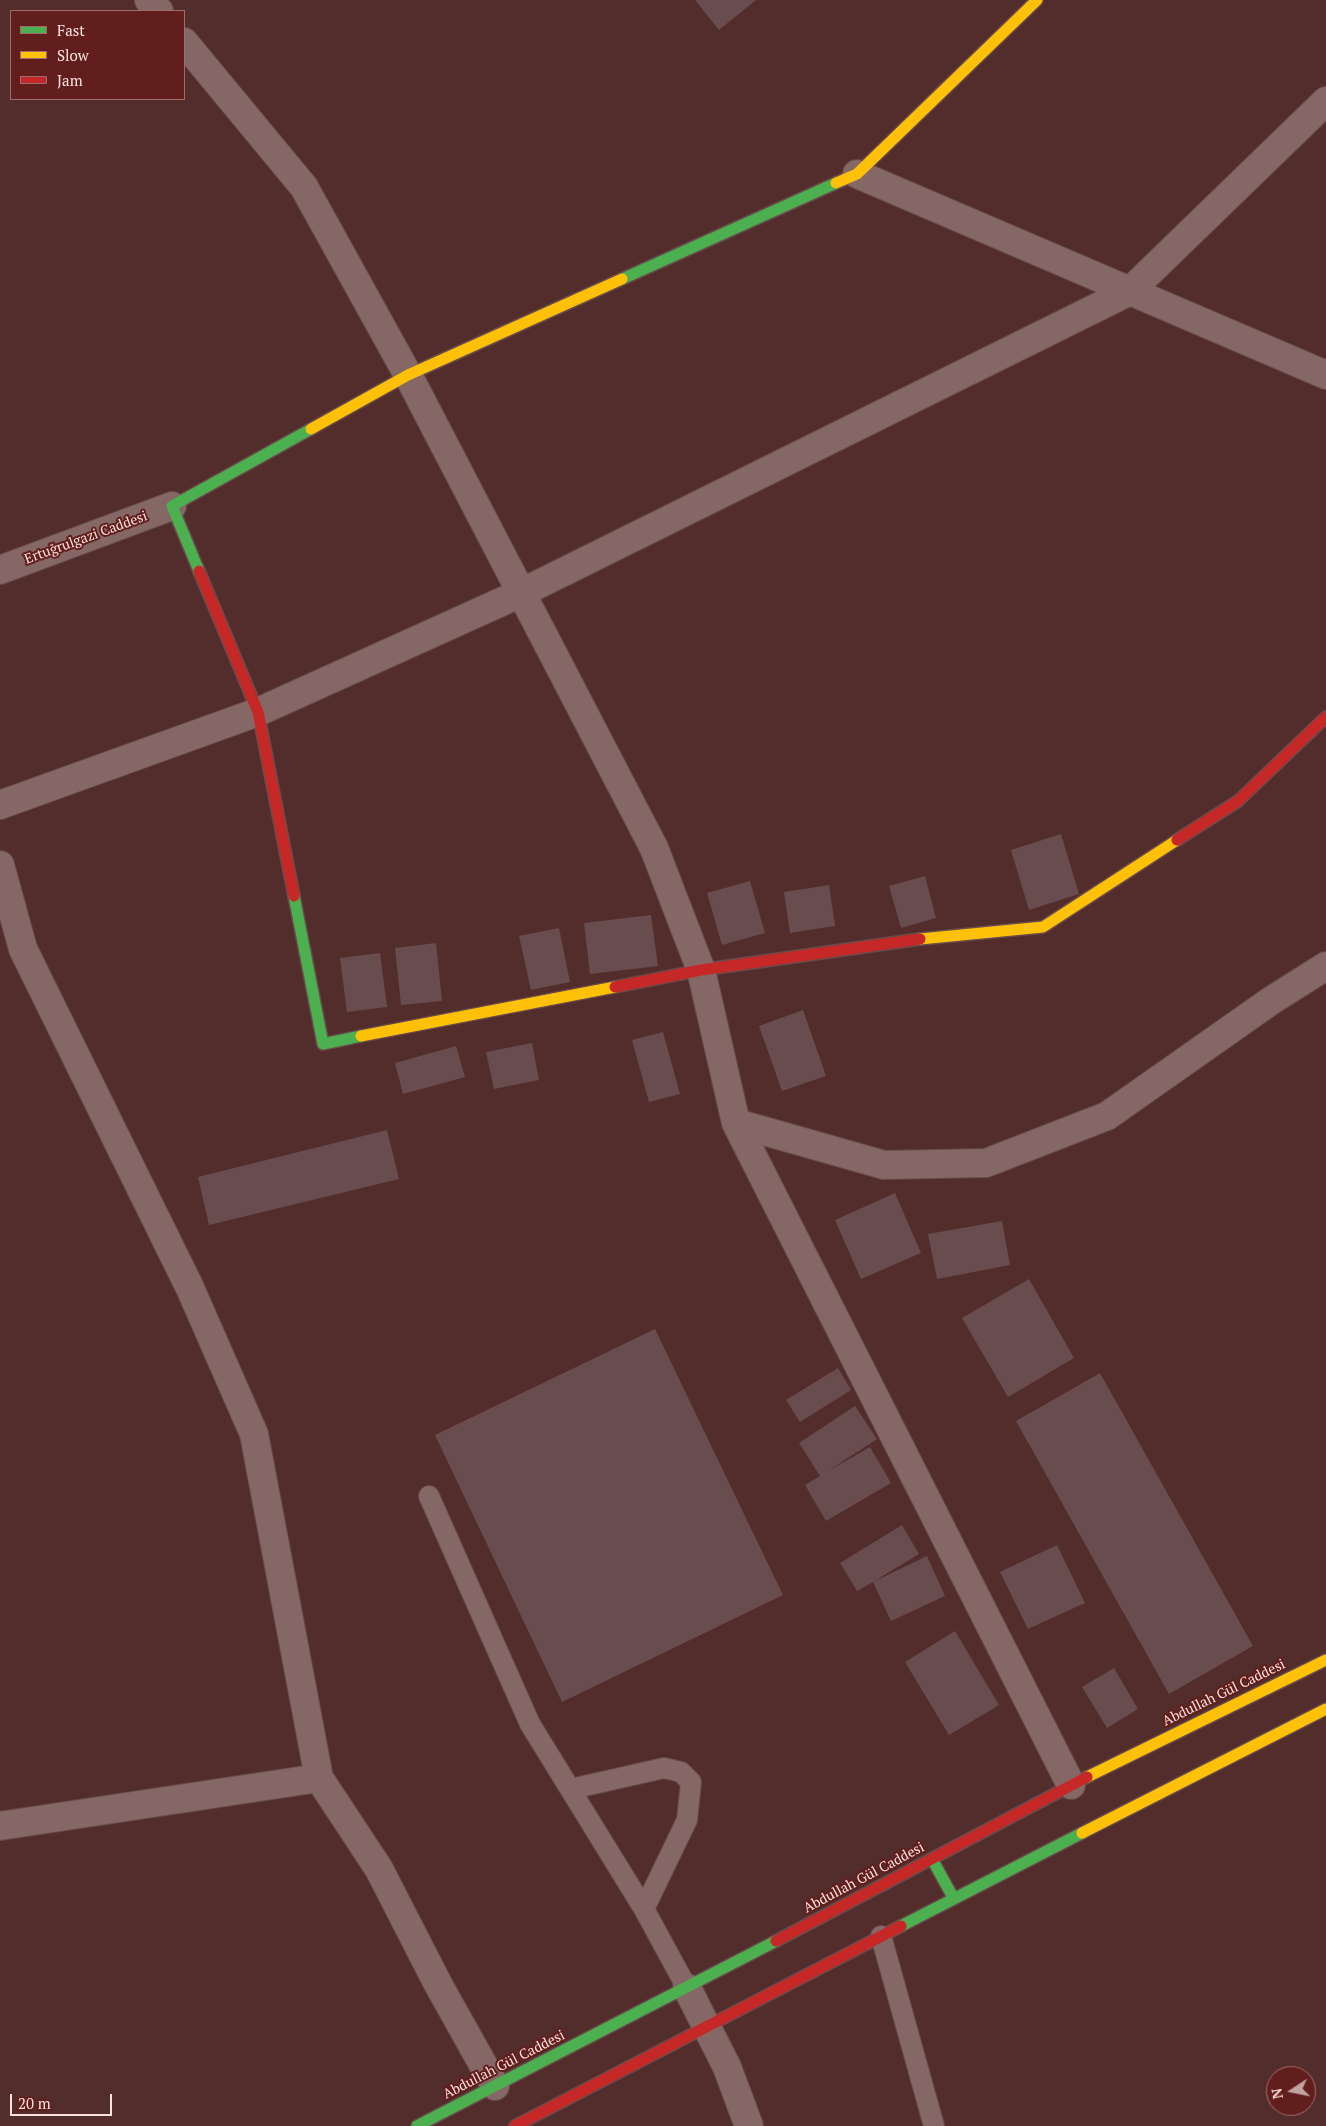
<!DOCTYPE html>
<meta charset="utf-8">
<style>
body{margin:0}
#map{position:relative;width:1326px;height:2126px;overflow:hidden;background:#532d2c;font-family:"PT Serif",serif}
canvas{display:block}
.legend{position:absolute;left:10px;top:10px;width:175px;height:90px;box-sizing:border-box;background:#621e1d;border:1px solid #a06c6b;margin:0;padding:6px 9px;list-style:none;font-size:15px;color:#fce2df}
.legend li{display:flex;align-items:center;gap:10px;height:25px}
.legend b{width:25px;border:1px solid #a06c6b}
.north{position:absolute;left:1266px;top:2066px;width:50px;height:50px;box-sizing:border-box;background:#621e1d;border:1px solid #a06c6b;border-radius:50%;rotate:259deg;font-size:14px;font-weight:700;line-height:20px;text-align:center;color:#fce2df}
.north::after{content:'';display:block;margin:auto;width:18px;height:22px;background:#c1a3a0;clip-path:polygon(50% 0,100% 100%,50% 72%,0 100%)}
.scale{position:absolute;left:10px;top:2094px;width:102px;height:22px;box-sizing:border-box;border:2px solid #fce2df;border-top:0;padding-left:6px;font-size:15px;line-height:18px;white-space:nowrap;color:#fce2df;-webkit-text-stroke:4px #621e1d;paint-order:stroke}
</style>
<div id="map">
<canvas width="1326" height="2126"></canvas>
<ul class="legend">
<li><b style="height:6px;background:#4caf50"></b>Fast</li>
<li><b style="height:6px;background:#ffc107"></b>Slow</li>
<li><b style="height:6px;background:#c62828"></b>Jam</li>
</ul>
<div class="north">N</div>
<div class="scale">20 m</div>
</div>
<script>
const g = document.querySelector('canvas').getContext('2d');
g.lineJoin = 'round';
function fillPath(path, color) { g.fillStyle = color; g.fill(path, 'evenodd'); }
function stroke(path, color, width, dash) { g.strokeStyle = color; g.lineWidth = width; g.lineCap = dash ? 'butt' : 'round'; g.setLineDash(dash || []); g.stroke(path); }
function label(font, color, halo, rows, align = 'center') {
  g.font = font + ' "PT Serif",serif'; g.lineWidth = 4; g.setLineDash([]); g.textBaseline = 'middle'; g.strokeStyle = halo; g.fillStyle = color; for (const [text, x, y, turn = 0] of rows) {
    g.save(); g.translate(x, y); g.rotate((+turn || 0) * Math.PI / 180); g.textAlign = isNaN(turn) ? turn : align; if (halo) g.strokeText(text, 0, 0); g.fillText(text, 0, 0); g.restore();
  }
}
const building = new Path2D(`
 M695,0H756L719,30Z
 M1061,834L1079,894L1029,910L1011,850Z
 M925,876L936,918L901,928L889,886Z
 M750,881L765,933L722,945L707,893Z
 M829,885L835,926L790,933L784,892Z
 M651,915L658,966L590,974L584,923Z
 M559,928L570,982L531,990L519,936Z
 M436,943L442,1001L401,1005L395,948Z
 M380,953L387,1007L347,1012L340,958Z
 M803,1010L826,1076L782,1091L759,1026Z
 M663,1032L680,1094L649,1102L632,1040Z
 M532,1043L539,1080L494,1089L486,1052Z
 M456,1046L465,1077L403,1094L395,1063Z
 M387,1130L399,1179L209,1225L198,1177Z
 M895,1193L921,1253L861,1279L835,1220Z
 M1002,1221L1010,1265L937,1279L928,1234Z
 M1029,1279L1074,1358L1008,1397L962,1318Z
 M655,1329L783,1595L562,1702L435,1435Z
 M838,1368L851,1390L800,1422L786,1400Z
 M1100,1373L1253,1646L1169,1694L1016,1421Z
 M855,1406L877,1439L828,1471L870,1447L891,1483L826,1521L805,1485L820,1476L799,1443Z
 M902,1525L919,1554L873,1582L927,1556L945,1596L891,1621L873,1582L857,1591L840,1563Z
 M1057,1545L1085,1603L1028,1629L1000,1572Z
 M955,1631L999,1705L949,1735L905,1662Z
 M1114,1668L1138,1709L1107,1728L1082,1687Z`);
const lane = new Path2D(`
 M429,1496L530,1724L644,1909L687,1988
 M571,1789L664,1768L681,1772L691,1782L687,1820L644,1909
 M881,1936L934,2126`);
const street = new Path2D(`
 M149,0L159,11
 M184,42L304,187L408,375L654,848L701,970L736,1123L1071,1785
 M857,174L1326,375
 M0,570L172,506
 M0,805L258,712L521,593L1130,291L1326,101
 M0,865L23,949L190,1288L254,1434L319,1778L379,1869L438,1984L495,2086
 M736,1123L884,1165L986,1163L1107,1116L1272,1000L1326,966
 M0,1826L319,1778
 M687,1988L727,2067L749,2126`);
const fast = new Path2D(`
 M622,279L836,183
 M199,571L172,506L311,429
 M294,896L323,1044L361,1036
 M932,1859L954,1899
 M901,1926L1082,1833
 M417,2126L776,1941`);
const slow = new Path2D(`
 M836,183L857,174L1037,0
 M311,429L408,375L622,279
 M920,939L1043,927L1177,840
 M361,1036L615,987
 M1087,1777L1326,1660
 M1082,1833L1326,1709`);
const jam = new Path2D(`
 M199,571L258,712L294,896
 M1177,840L1238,801L1326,717
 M615,987L701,970L920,939
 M776,1941L1087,1777
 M515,2126L901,1926`);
const streetNames = [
 ["Ertuğrulgazi Caddesi",86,538,-20],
 ["Abdullah Gül Caddesi",1224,1693,-26],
 ["Abdullah Gül Caddesi",864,1878,-28],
 ["Abdullah Gül Caddesi",504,2065,-27]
];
fillPath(building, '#694c4e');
stroke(lane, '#684b4a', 22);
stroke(street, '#684b4a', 30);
stroke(fast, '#684b4a', 14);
stroke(slow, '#684b4a', 14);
stroke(jam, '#684b4a', 14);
stroke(lane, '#856866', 20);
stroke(street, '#856866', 28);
stroke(fast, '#4caf50', 11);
stroke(slow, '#ffc107', 11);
stroke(jam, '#c62828', 11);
label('14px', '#fce2df', '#621e1d', streetNames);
</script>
